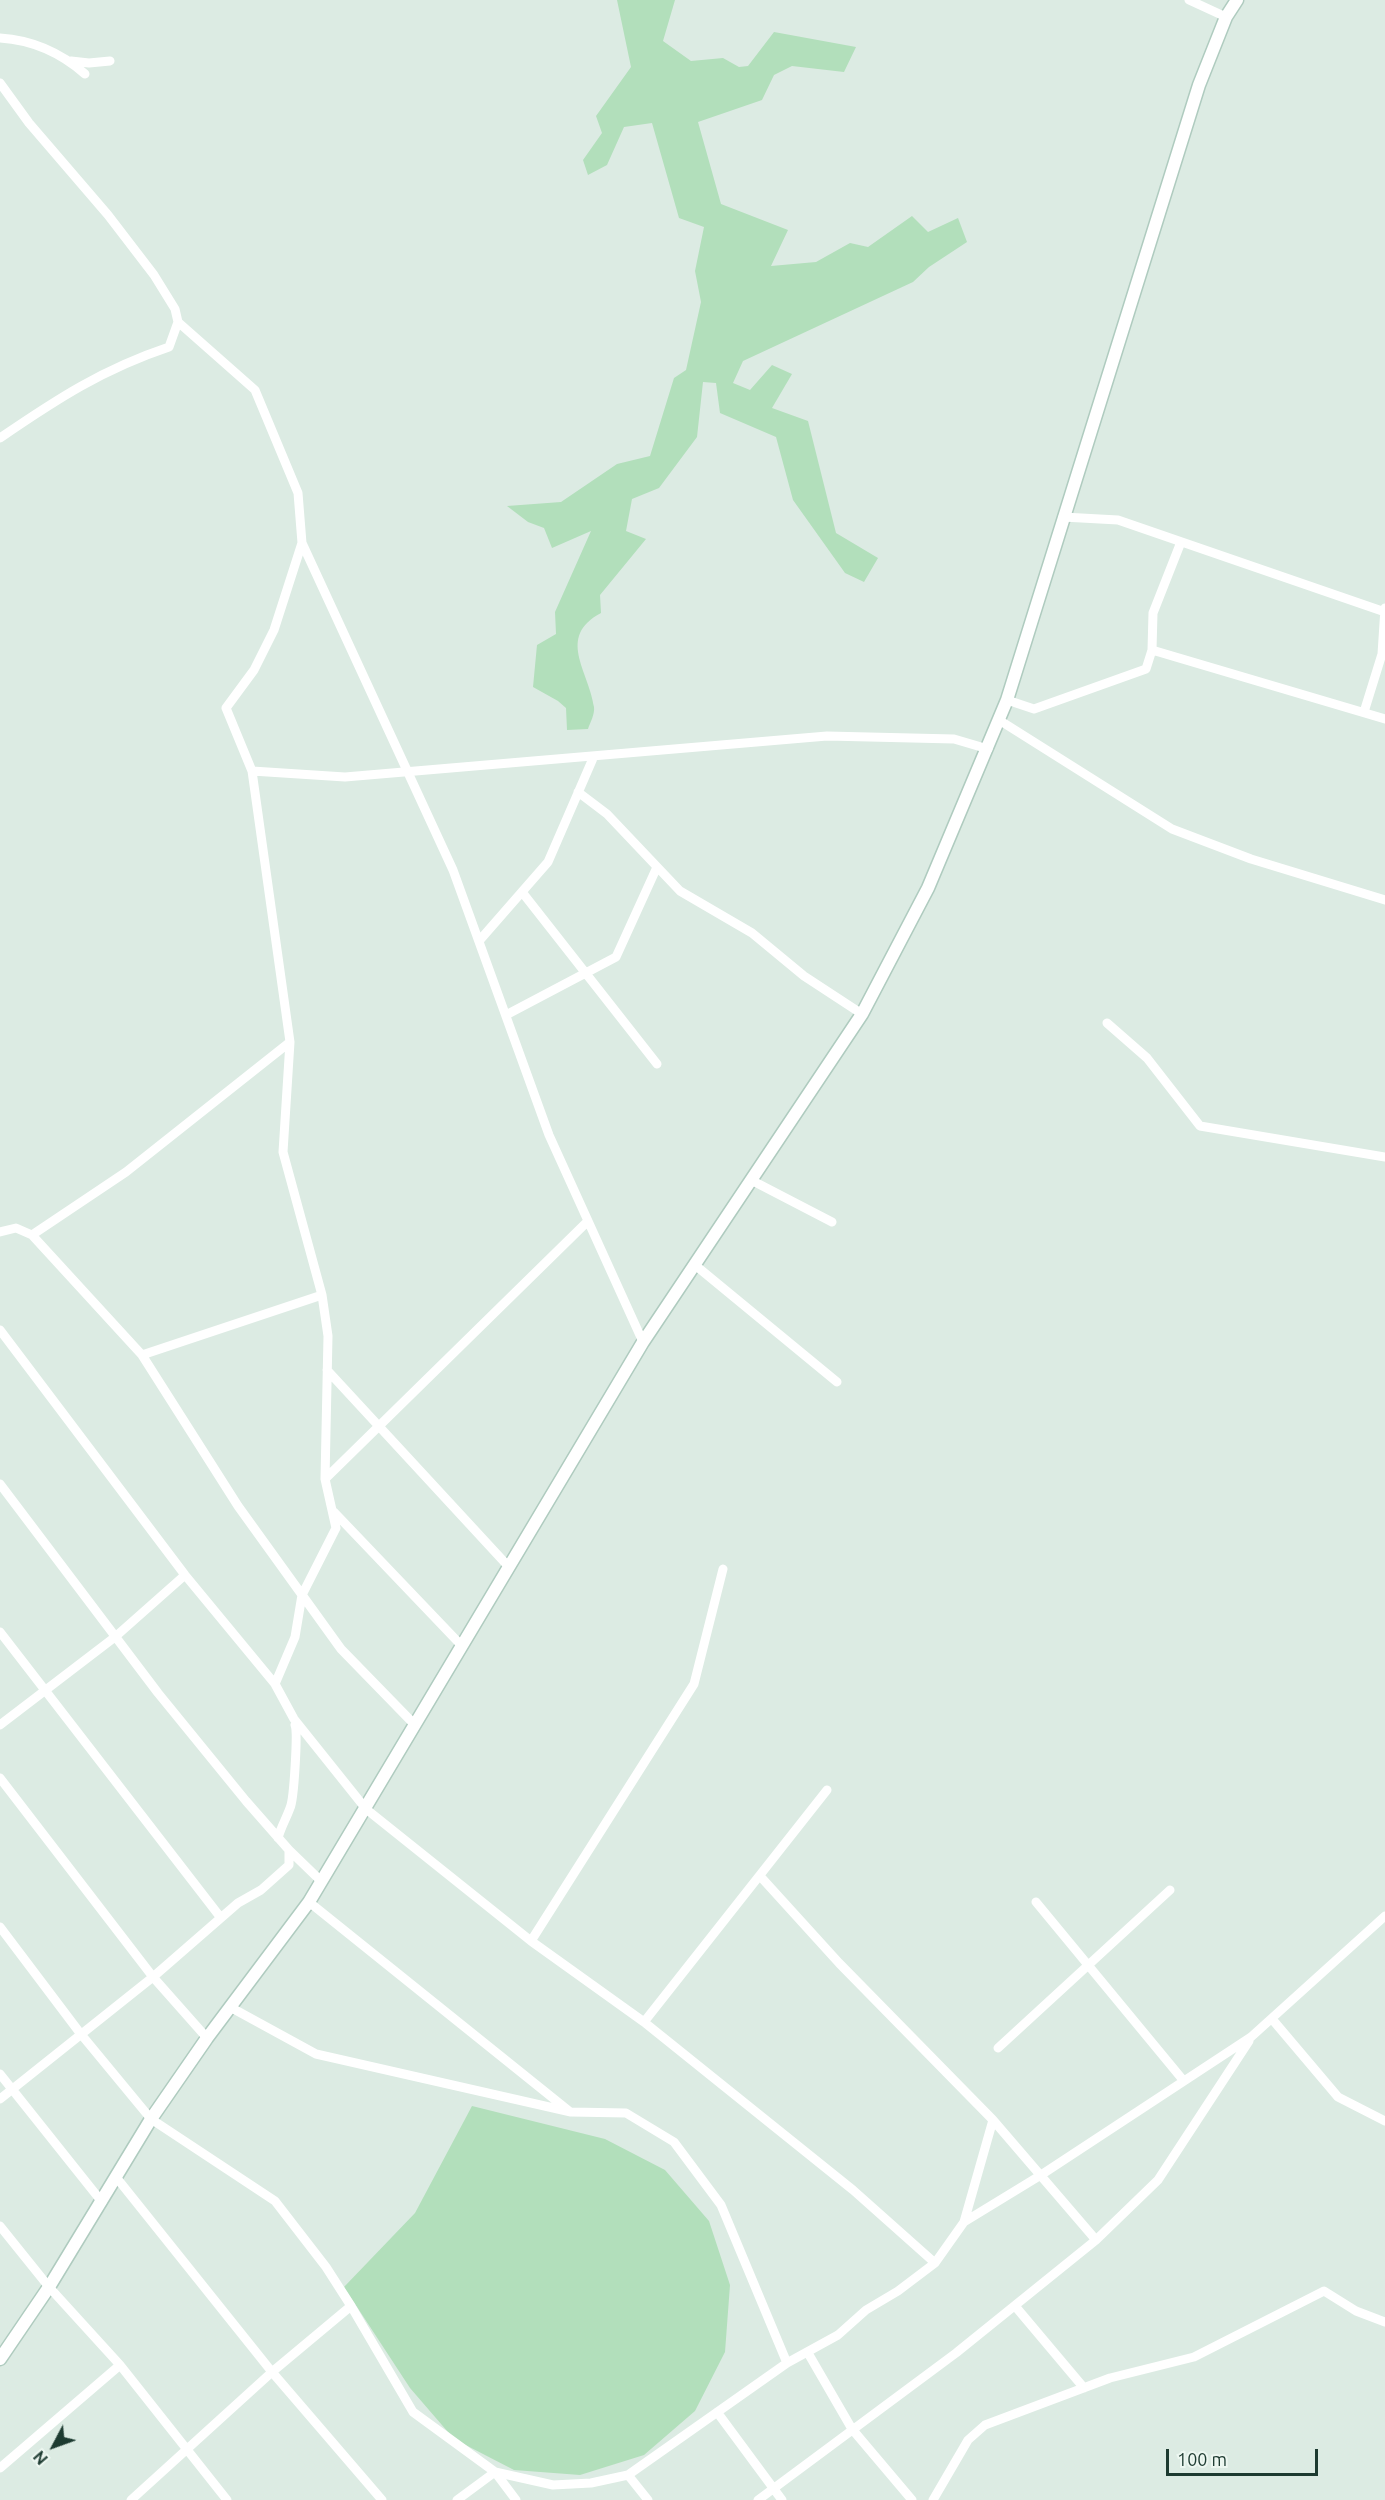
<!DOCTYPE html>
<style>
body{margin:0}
#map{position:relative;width:1385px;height:2500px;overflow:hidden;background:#dcebe3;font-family:Ubuntu,sans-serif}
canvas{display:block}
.north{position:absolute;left:24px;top:2416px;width:60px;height:60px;-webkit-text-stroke:4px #edf7f1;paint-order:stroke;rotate:229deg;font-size:16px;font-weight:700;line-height:24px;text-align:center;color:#1d3b31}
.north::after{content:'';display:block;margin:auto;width:21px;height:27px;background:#1d3b31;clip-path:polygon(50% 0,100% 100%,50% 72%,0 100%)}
.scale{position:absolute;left:1166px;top:2449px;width:152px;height:27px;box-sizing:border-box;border:3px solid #1d3b31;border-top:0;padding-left:8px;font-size:18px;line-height:21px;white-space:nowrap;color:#1d3b31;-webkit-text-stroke:4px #edf7f1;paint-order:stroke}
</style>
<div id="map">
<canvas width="1385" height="2500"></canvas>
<div class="north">N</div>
<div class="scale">100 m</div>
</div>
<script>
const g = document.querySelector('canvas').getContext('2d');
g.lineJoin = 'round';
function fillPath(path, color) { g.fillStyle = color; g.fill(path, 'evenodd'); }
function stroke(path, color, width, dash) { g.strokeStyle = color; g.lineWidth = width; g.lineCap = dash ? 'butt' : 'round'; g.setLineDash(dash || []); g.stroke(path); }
const green = new Path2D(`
 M617,0H675L663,41L691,61L723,58L739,67L748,66L774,32L856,47L844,72L792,66L774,75L762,100L698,122L721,204L788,230L771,266L816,262L850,243L868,247L912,216L928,232L958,218L967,242L929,267L913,282L743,361L733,383L750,390L772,365L792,374L772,408L808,421L836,533L878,558L864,582L845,573L793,500L776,437L720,413L716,383L703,382L697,437L659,488L632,499L626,531L646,539L600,595L601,613C556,637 589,671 594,707C595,714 590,723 588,729L567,730L566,708L558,701L533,687L537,645L556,634L555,612L591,531L552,548L544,528L528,522L507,506L561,502L617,464L650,456L674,378L686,370L701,302L695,271L704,227L679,218L652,123L624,127L607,165L588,175L583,160L602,133L596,116L631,67Z
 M472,2106L605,2139L665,2170L709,2221L730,2285L725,2352L695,2411L644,2455L580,2475L514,2470L454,2439L410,2388L344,2287L415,2213Z`);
const street = new Path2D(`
 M1189,0L1226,17
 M0,38C32,40 61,53 85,74
 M71,61L89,63L110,61
 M0,83L29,123L108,215L154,275L175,309L178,322L169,347C103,369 57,399 0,438
 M178,322L255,390L298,493L302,543L274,630L254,670L226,708L252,771L290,1042L283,1152L322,1295L328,1336L325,1479L336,1528L302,1595L295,1637L275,1684
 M1063,517L1118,520L1385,612
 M302,543L453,870L549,1135L643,1342
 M1152,650L1385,719
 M1007,700L1034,709L1146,669L1152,650L1153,613L1181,542
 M1364,712L1382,654L1385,608
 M999,720L1172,829L1251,859L1385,900
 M252,771L345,777L827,736L954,739L988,749
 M578,792L607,814L680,891L752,933L804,976L862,1014
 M522,892L657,1064
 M479,941L548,862L594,756
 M506,1015L616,957L657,867
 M1107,1023L1147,1058L1200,1126L1385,1157
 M751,1180L832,1222
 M0,1232L16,1228L32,1235L142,1355L238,1506L341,1649L414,1724
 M32,1235L126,1172L290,1042
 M695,1265L837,1382
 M0,1330L185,1575L275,1684L294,1719L366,1809L531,1941L644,2022L853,2190L935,2263
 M142,1355L322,1295
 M327,1370L508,1566
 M325,1479L588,1221
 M0,1484L158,1693L246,1801L289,1850
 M334,1512L461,1645
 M0,1632L221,1918
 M0,1725L115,1637L185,1575
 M0,1778L153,1977L207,2038
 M278,1838C281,1827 286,1819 290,1808C294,1800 298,1732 295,1725
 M760,1876L839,1963L993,2120L964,2222
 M309,1902L569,2111
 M1036,1902L1183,2080
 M0,1927L80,2033L151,2119L275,2201L326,2267L351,2306L413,2412L495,2472L516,2500
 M531,1941L694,1684L723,1569
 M230,2007L316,2054L571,2112L626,2113L674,2142L721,2205L787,2363
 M1272,2019L1338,2097L1385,2121
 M644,2022L827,1790
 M998,2048L1170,1890
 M0,2074L102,2202
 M0,2099L153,1977L238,1903L261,1890L289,1865V1850L320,1880
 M993,2120L1096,2240
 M116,2177L272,2372L382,2500
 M0,2226L49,2287L120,2365L227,2500
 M1015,2306L1084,2388
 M808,2353L852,2429L912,2500
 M717,2412L782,2500
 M0,2468L120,2365
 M628,2475L648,2500
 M131,2500L272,2372L351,2306
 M457,2500L495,2472L553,2485L591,2483L628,2475L787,2363L838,2335L866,2310L898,2291L935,2263L964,2222L1041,2175L1251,2037L1385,1916
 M758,2500L956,2353L1096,2240L1158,2180L1249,2041
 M933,2500L968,2440L985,2425L1110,2378L1194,2357L1324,2291L1356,2311L1385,2322`);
const secondary = new Path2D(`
 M0,2359L49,2287L151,2119L207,2038L309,1902L643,1342L862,1014L928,888L1007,700L1199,85L1226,17L1237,0`);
fillPath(green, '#b2dfbb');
stroke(secondary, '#afcbbf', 15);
stroke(street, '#fff', 9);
stroke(secondary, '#fff', 12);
</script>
